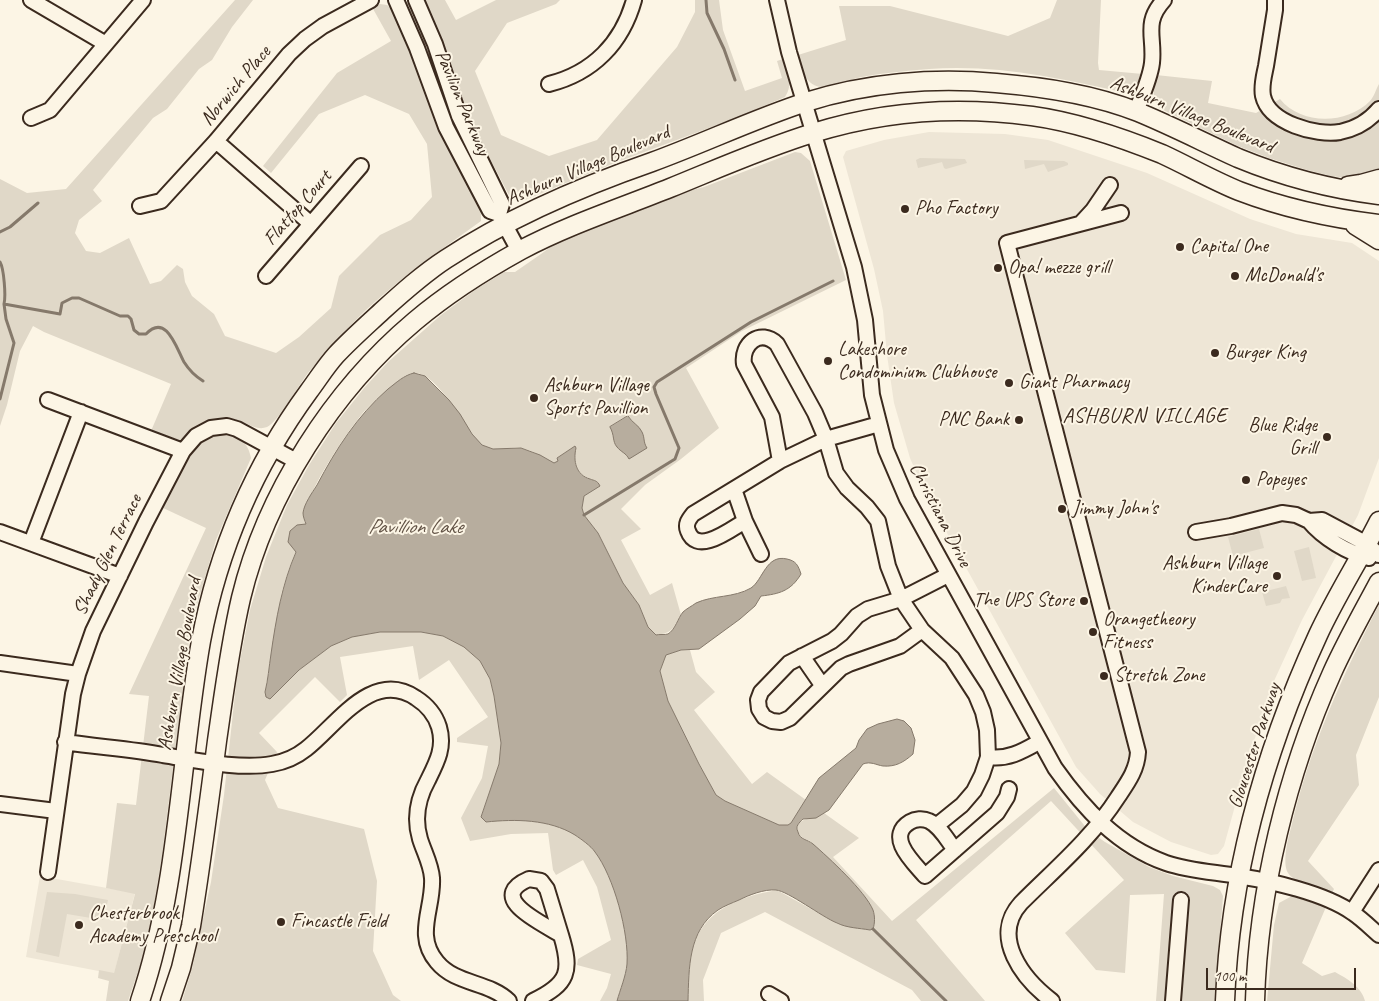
<!DOCTYPE html>
<style>
body{margin:0}
#map{position:relative;width:1379px;height:1001px;overflow:hidden;background:#fcf5e5;font-family:Caveat,sans-serif}
canvas{display:block}
.scale{position:absolute;left:1206px;top:968px;width:150px;height:22px;box-sizing:border-box;border:2px solid #3b2a1e;border-top:0;padding-left:6px;font-size:15px;line-height:18px;white-space:nowrap;color:#3b2a1e;-webkit-text-stroke:4px #fcf5e5;paint-order:stroke}
</style>
<div id="map">
<canvas width="1379" height="1001"></canvas>
<div class="scale">100 m</div>
</div>
<script>
const g = document.querySelector('canvas').getContext('2d');
g.lineJoin = 'round';
function fillPath(path, color) { g.fillStyle = color; g.fill(path, 'evenodd'); }
function stroke(path, color, width, dash) { g.strokeStyle = color; g.lineWidth = width; g.lineCap = dash ? 'butt' : 'round'; g.setLineDash(dash || []); g.stroke(path); }
function label(font, color, halo, rows, align = 'center') {
  g.font = font + ' Caveat,sans-serif'; g.lineWidth = 4; g.setLineDash([]); g.textBaseline = 'middle'; g.strokeStyle = halo; g.fillStyle = color; for (const [text, x, y, turn = 0] of rows) {
    g.save(); g.translate(x, y); g.rotate((+turn || 0) * Math.PI / 180); g.textAlign = isNaN(turn) ? turn : align; if (halo) g.strokeText(text, 0, 0); g.fillText(text, 0, 0); g.restore();
  }
}
const built = new Path2D(`
 M929,132L1005,134L1048,140L1147,173L1250,219L1296,234L1352,243L1379,261V458L1358,515L1302,620L1274,681L1247,762L1224,846L1218,854L1211,855L1171,842L1133,822L1100,794L1076,767L926,495L910,458L894,403L887,355L883,311L874,269L843,157L846,151L884,140Z
 M40,876L135,893L114,974L26,957Z`);
const green = new Path2D(`
 M235,0H253L232,27L212,60L199,69L167,109L153,118L93,190L102,201L79,220L75,233L86,251L100,253L129,238L150,284L161,281L177,265L183,269L185,282L192,296L214,314L225,336L276,353L299,337L331,308L339,276L380,235L411,220L432,197L427,144L409,114L365,95L319,114L271,173L263,166L337,73L391,41L372,7L380,4L387,5L395,11L404,31L437,123L481,209V221C442,249 403,276 367,309C346,329 327,351 308,373C299,385 278,422 267,427C255,432 243,419 231,419C208,419 198,430 180,440L151,431L171,384L44,332L33,326L20,351L7,405L0,426V179L27,193L66,189Z
 M425,0H445L456,20L496,0H560L556,4L507,23L475,71L501,135L549,156L597,140L677,47L695,12V0H719L723,30L745,91L782,78L777,61L783,59C787,72 794,84 785,97L736,118L612,164L525,200L514,199L509,195L466,113L456,86L441,37Z
 M1057,0H1101L1098,63L1099,70L1143,74L1138,84L1126,93C1061,78 995,64 929,69C905,71 880,73 857,78C847,81 829,89 820,87C804,84 802,68 798,55L846,40L839,6H890L1008,36L1050,18Z
 M1156,75L1212,81L1208,103L1256,113L1280,99C1301,125 1346,125 1370,101C1374,97 1376,89 1379,84V172L1355,179L1331,176L1307,170L1269,158L1238,146L1159,108C1151,98 1154,88 1156,75Z
 M795,152L801,153L810,161L846,280L742,331L686,368L719,428L681,459L645,485L621,509L641,529L621,540L650,595L672,583L681,615C672,628 674,633 656,635L648,627L639,605L623,583L598,533L584,515L582,508L584,496L599,486L597,481C576,476 574,465 575,446L557,458L558,461L554,464C546,457 530,450 520,448C506,446 491,454 480,443C464,428 438,372 414,373C405,373 398,382 392,387C380,396 368,406 359,418C345,435 304,497 304,518C304,519 306,523 306,525L290,566L282,591L265,692L270,699L299,670L331,646L352,637L380,632H421L443,636L464,647L480,661L490,679L494,696L501,743L499,764L481,817L486,822C515,819 549,819 575,835C581,839 591,846 595,852C614,877 629,933 627,964C626,976 620,990 617,1001H600L607,988L611,974L577,965L578,959L611,940L597,887L583,860L556,875L553,870L548,833L511,834L470,841L461,818L482,778L488,746L457,742V738L488,717L449,660L419,680L413,646L340,657L347,695L340,702L315,677L259,733L277,752L265,780L278,808L364,829L377,881L373,951L393,995L401,1001H182L192,969L211,882L224,795L237,676L250,610L266,557L287,505L309,465L336,423L365,387L388,362L441,315L475,290L504,272H515L541,254L568,234L658,199L704,187Z
 M920,158L965,159L967,163L946,169L944,168L942,162L918,168L916,160Z
 M1024,160L1064,161L1068,163V165L1048,172L1044,164L1025,169Z
 M213,434C232,433 247,437 251,458L216,540L197,605L189,641L162,856L152,917L142,960L128,1001H106L109,981L98,978L99,970L114,973L135,894L106,888L117,803L136,805L149,696L129,694L206,528L161,507L194,448L201,440Z
 M1259,529L1264,548L1233,556L1228,537Z
 M1309,547L1316,578L1302,581L1294,551Z
 M1286,586L1290,598L1282,599L1280,603L1266,606L1262,592Z
 M1379,605V697L1356,755L1359,785L1308,861L1334,889L1332,893C1320,887 1295,884 1288,873C1282,863 1288,838 1291,828C1309,749 1342,676 1379,605Z
 M681,650H690L696,672L715,692L694,710L752,784L767,772L806,800L791,823L788,825H779L725,801L716,795L699,764L668,701L660,671L666,655Z
 M1054,788L1088,830L1105,842L1149,867L1173,876L1213,886L1220,890L1223,896L1215,1001H1156L1164,894L1130,895L1125,973L1096,970L1065,933L1124,880L1051,801L916,920L985,1001H921L912,990L765,912L721,933L703,980L704,1001H688C689,986 688,969 691,955C700,911 737,897 777,890L838,924L870,930L810,841C801,838 796,834 798,824C805,817 815,818 824,813L859,838L833,857L892,921Z
 M47,892L75,894L108,900L103,920L67,914L59,957L36,952Z
 M1292,896L1326,907L1302,963L1322,976L1335,972C1346,978 1362,987 1365,1001H1267L1274,925L1279,903Z`);
const water = new Path2D(`
 M414,373L425,376L449,400L460,414L472,434L482,445L493,449L521,448L540,455L554,463L558,461L557,458L575,446L576,448C573,461 576,475 590,479C595,481 597,480 600,486L584,496L582,508L584,515L598,533L623,583L639,605L648,627L656,635C659,634 665,635 668,634C675,630 678,618 683,612C686,609 692,606 696,603C713,595 734,598 751,588C763,580 766,554 787,559C796,561 798,565 801,574C791,591 779,594 761,596L755,606L740,619L699,649L681,650L666,655L660,671L668,701L699,764L716,795L725,801L779,825H788L791,823L819,778L856,748L859,740L867,729L878,724L897,719L904,721L911,728L915,740L913,754C904,762 896,767 883,766C876,765 871,761 863,764L829,810L816,818L803,819C799,823 795,826 798,832C800,840 807,839 813,844C829,858 865,891 873,910C875,916 875,923 873,929L870,930C859,928 847,928 837,923C822,917 788,891 776,890C764,889 749,895 739,900C732,903 724,906 718,910C688,931 689,968 688,1001H617C620,990 626,976 627,964C629,933 614,877 595,852C591,846 581,839 575,835C549,819 515,819 486,822L481,817L499,764L501,743L494,696L490,679L480,661L464,647L443,636L421,632H380L352,637L331,646L299,670L270,699L266,697L265,692C268,680 269,667 271,654C276,619 282,584 296,552L288,542L290,531L297,525L306,524C305,521 303,517 303,513C304,504 312,493 317,485C336,449 357,416 388,389C396,383 404,375 414,373Z
 M628,416C632,423 639,425 642,432C645,438 643,442 647,448L629,459C626,453 621,452 617,447C612,441 615,436 610,427Z`);
const stream = new Path2D(`
 M706,0L707,13L724,49L735,80
 M0,232L10,227L38,203
 M0,262C4,269 6,296 4,304L60,314L62,303L72,298H79L120,316H128L131,319L134,330L139,334H146C166,313 176,347 184,362C189,370 195,376 203,381
 M0,399L14,343L6,319L4,304
 M584,515L675,459L679,448L656,394L654,387L657,382L751,322L833,281
 M873,929L946,1001`);
const minor = new Path2D(`
 M31,0L106,44
 M396,0L417,48L446,127L490,211L499,214L519,251
 M416,0L435,44L459,116L502,204L499,214
 M777,0L789,52L854,267L865,320L872,395L886,450L907,499L1055,768C1084,809 1118,846 1166,863C1189,871 1214,872 1238,876C1271,881 1325,893 1353,913C1362,919 1371,928 1379,935
 M1275,0V10C1272,28 1269,47 1266,66C1264,76 1261,86 1263,96C1269,123 1316,136 1340,132C1355,129 1369,121 1379,109
 M549,84C593,73 622,43 634,0
 M1136,111C1142,96 1150,79 1152,63C1155,37 1143,23 1164,0
 M31,118L50,110L143,0
 M216,141L311,224
 M140,206L161,201L216,141L289,54L305,39L323,26L371,0
 M1081,223L1093,210L1110,185
 M266,276L361,166
 M48,400L183,451
 M780,461L772,417L744,364C741,344 760,328 777,344L815,413L826,439L836,473L847,488L867,507L878,521L888,566L901,599L922,630L952,658L976,695L983,712L987,730L988,757L982,775L974,791L962,805L936,826
 M734,489L745,521L761,554
 M745,521C731,529 697,556 688,531C685,524 689,519 693,514L780,461L826,439L879,424
 M1309,521C1323,538 1348,553 1369,558
 M0,532L120,576
 M1196,532L1231,526L1282,513L1296,515L1309,521L1322,520L1367,544L1379,555
 M31,543L81,412
 M922,630L900,646L849,664L841,668L790,718L781,722L772,721L764,717L759,709L758,700L761,692L789,663L832,641L841,634L857,616L868,609L901,599L948,575
 M802,656L822,685
 M0,663L78,674
 M65,742C98,747 131,749 163,755C195,760 240,770 272,764C284,762 296,757 306,749C336,726 372,668 416,698C427,705 435,714 439,727C445,747 437,762 428,780C418,798 414,819 420,839C424,852 431,864 432,878C434,908 414,935 437,962C456,985 488,981 509,1001
 M988,757C1008,760 1023,751 1039,742
 M0,804L56,811
 M955,850C948,841 940,826 929,821C923,818 915,819 910,822C885,837 914,863 925,876L997,813L1007,797L1009,789
 M48,872L73,694L78,674L93,631L146,522L183,451L196,436L211,428L227,426L237,429L298,462
 M529,879L541,881L547,889L561,935C544,924 484,898 529,879Z
 M1352,912L1379,870
 M769,994L781,1001
 M533,1001C569,984 572,971 561,935
 M1052,1001C1023,979 990,937 1021,903C1056,868 1091,839 1118,797C1128,782 1137,770 1138,752L1007,243L1121,213
 M1173,1001L1181,900`);
const major = new Path2D(`
 M1348,186L1361,184L1379,179
 M1355,225L1379,240
 M140,1001C179,886 180,760 201,641C218,550 254,466 309,391C318,379 326,366 336,355C351,339 367,325 382,311C403,292 423,274 446,259C510,217 580,187 652,162C704,143 754,119 806,102C866,83 933,77 996,83C1044,87 1093,94 1138,112C1172,126 1205,143 1238,158C1284,177 1330,189 1379,195
 M170,1001L181,968L191,926C201,865 209,803 217,741C224,693 230,645 241,598C266,494 333,390 415,321C447,294 483,271 521,250C568,225 620,208 670,188C717,169 764,148 813,133C883,111 959,106 1032,116C1076,122 1120,137 1162,154C1188,166 1212,180 1239,191C1286,209 1329,218 1379,224
 M1225,1001C1230,874 1265,750 1318,635C1336,596 1360,559 1379,521
 M1255,1001C1258,892 1287,773 1332,673C1346,642 1363,612 1379,582`);
const markers = [
 [905,209,5,"#3b2a1e"],
 [1180,247,5,"#3b2a1e"],
 [998,268,5,"#3b2a1e"],
 [1235,276,5,"#3b2a1e"],
 [1215,353,5,"#3b2a1e"],
 [828,361,5,"#3b2a1e"],
 [1009,383,5,"#3b2a1e"],
 [534,398,5,"#3b2a1e"],
 [1019,420,5,"#3b2a1e"],
 [1327,437,5,"#3b2a1e"],
 [1246,480,5,"#3b2a1e"],
 [1062,509,5,"#3b2a1e"],
 [1277,576,5,"#3b2a1e"],
 [1084,601,5,"#3b2a1e"],
 [1093,632,5,"#3b2a1e"],
 [1104,676,5,"#3b2a1e"],
 [281,922,5,"#3b2a1e"],
 [79,925,5,"#3b2a1e"]
];
const streetNames = [
 ["Norwich Place",236,86,-50],
 ["Pavilion Parkway",462,103,67],
 ["Ashburn Village Boulevard",1192,115,22],
 ["Ashburn Village Boulevard",588,166,-23],
 ["Flattop Court",298,208,-49],
 ["Christiana Drive",940,515,63],
 ["Shady Glen Terrace",108,555,-64],
 ["Ashburn Village Boulevard",180,664,-80],
 ["Gloucester Parkway",1255,746,-72]
];
const poiNames = [
 ["Pho Factory",915,209],
 ["Capital One",1190,247],
 ["Opa! mezze grill",1008,268],
 ["McDonald's",1245,276],
 ["Lakeshore",838,350],
 ["Condominium Clubhouse",838,373],
 ["Burger King",1225,353],
 ["Giant Pharmacy",1019,383],
 ["Ashburn Village",544,386],
 ["Sports Pavillion",544,409],
 ["PNC Bank",1009,420,"right"],
 ["Blue Ridge",1317,426,"right"],
 ["Grill",1317,449,"right"],
 ["Popeyes",1256,480],
 ["Jimmy John's",1072,509],
 ["Ashburn Village",1267,564,"right"],
 ["KinderCare",1267,587,"right"],
 ["The UPS Store",1074,601,"right"],
 ["Orangetheory",1103,620],
 ["Fitness",1103,643],
 ["Stretch Zone",1114,676],
 ["Chesterbrook",89,914],
 ["Academy Preschool",89,937],
 ["Fincastle Field",291,922]
];
const neighbourhoodNames = [
 ["ASHBURN VILLAGE",1145,416]
];
const waterNames = [
 ["Pavillion Lake",415,527]
];
fillPath(built, '#eee6d6');
fillPath(green, '#e0d8c8');
fillPath(water, '#b7ad9e');
stroke(water, '#85796b', 1);
stroke(stream, '#85796b', 3);
stroke(minor, '#3b2a1e', 18);
stroke(major, '#3b2a1e', 21);
stroke(minor, '#fcf5e5', 14);
stroke(major, '#fcf5e5', 18);
for (const [x, y, r, color] of markers) { const dot = new Path2D(); dot.arc(x, y, r, 0, 2 * Math.PI); g.fillStyle = color; g.fill(dot); stroke(dot, '#fcf5e5', 2); }
label('20px', '#3b2a1e', '#fcf5e5', streetNames);
label('20px', '#3b2a1e', '#fcf5e5', poiNames, 'left');
g.letterSpacing = '1px';
label('21px', '#3b2a1e', '#fcf5e5', neighbourhoodNames);
g.letterSpacing = '0px';
label('italic 21px', '#605144', '#fcf5e5', waterNames);
</script>
